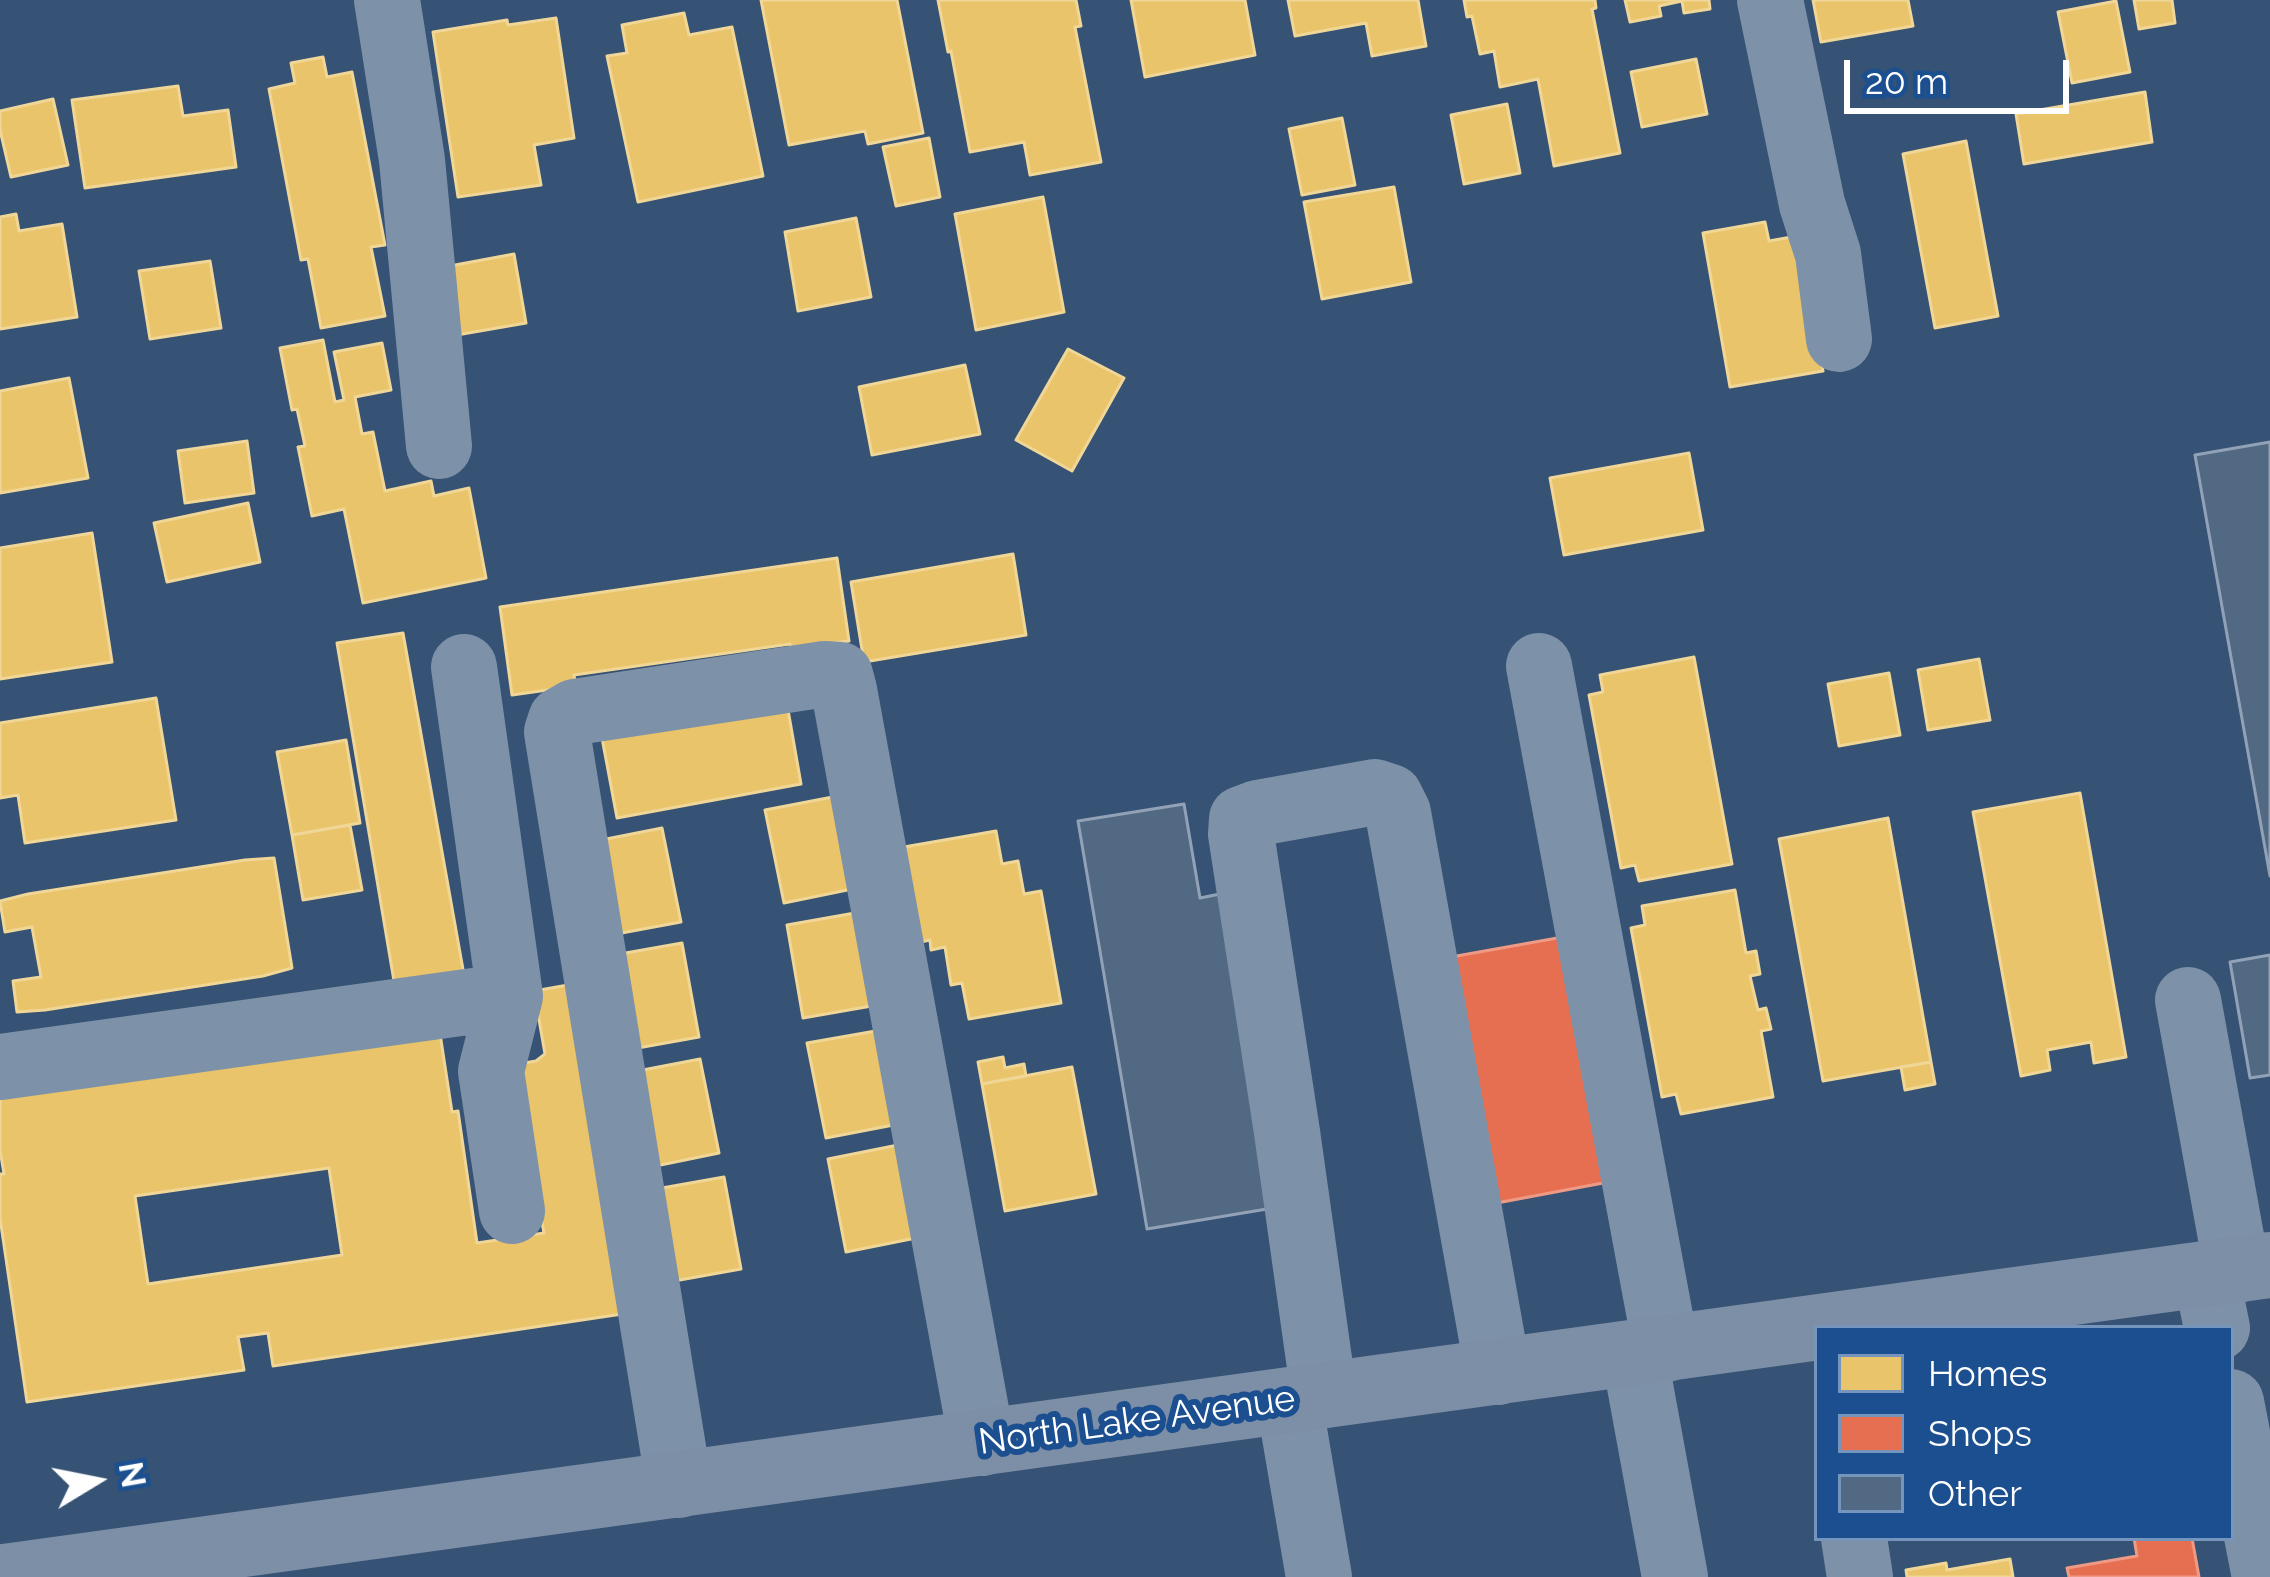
<!DOCTYPE html>
<style>
body{margin:0}
#map{position:relative;width:2270px;height:1577px;overflow:hidden;background:#365274;font-family:Raleway,sans-serif}
canvas{display:block}
.legend{position:absolute;left:1814px;top:1325px;width:420px;height:216px;box-sizing:border-box;background:#1b4f8f;border:3px solid #7695bc;margin:0;padding:15px 21px;list-style:none;font-size:36px;color:#fff}
.legend li{display:flex;align-items:center;gap:24px;height:60px}
.legend b{width:60px;border:3px solid #7695bc}
.north{position:absolute;left:36px;top:1421px;width:120px;height:120px;-webkit-text-stroke:9px #1b4f8f;paint-order:stroke;rotate:80deg;font-size:33px;font-weight:700;line-height:48px;text-align:center;color:#fff}
.north::after{content:'';display:block;margin:auto;width:42px;height:54px;background:#fff;clip-path:polygon(50% 0,100% 100%,50% 72%,0 100%)}
.scale{position:absolute;left:1844px;top:60px;width:225px;height:54px;box-sizing:border-box;border:6px solid #fff;border-top:0;padding-left:15px;font-size:36px;line-height:42px;white-space:nowrap;color:#fff;-webkit-text-stroke:9px #1b4f8f;paint-order:stroke}
</style>
<div id="map">
<canvas width="2270" height="1577"></canvas>
<ul class="legend">
<li><b style="height:33px;background:#e9c46a"></b>Homes</li>
<li><b style="height:33px;background:#e76f51"></b>Shops</li>
<li><b style="height:33px;background:#526984"></b>Other</li>
</ul>
<div class="north">N</div>
<div class="scale">20 m</div>
</div>
<script>
const g = document.querySelector('canvas').getContext('2d');
g.lineJoin = 'round';
function fillPath(path, color) { g.fillStyle = color; g.fill(path, 'evenodd'); }
function stroke(path, color, width, dash) { g.strokeStyle = color; g.lineWidth = width; g.lineCap = dash ? 'butt' : 'round'; g.setLineDash(dash || []); g.stroke(path); }
function label(font, color, halo, rows, align = 'center') {
  g.font = font + ' Raleway,sans-serif'; g.lineWidth = 12; g.setLineDash([]); g.textBaseline = 'middle'; g.strokeStyle = halo; g.fillStyle = color; for (const [text, x, y, turn = 0] of rows) {
    g.save(); g.translate(x, y); g.rotate((+turn || 0) * Math.PI / 180); g.textAlign = isNaN(turn) ? turn : align; if (halo) g.strokeText(text, 0, 0); g.fillText(text, 0, 0); g.restore();
  }
}
const homes = new Path2D(`
 M761,0H897L923,133L868,144L865,131L789,145Z
 M938,0H1076L1081,26L1075,27L1101,162L1030,175L1024,142L970,152L951,51L948,52Z
 M1131,0H1245L1255,55L1145,77Z
 M1288,0H1418L1426,46L1372,56L1366,23L1295,36Z
 M1464,0H1595L1596,8L1592,9L1620,153L1554,166L1538,79L1500,87L1494,51L1480,54L1472,16L1467,17Z
 M1625,0H1709L1710,9L1684,13L1682,1L1659,6L1661,16L1630,22Z
 M1813,0H1908L1913,26L1821,42Z
 M2134,0H2172L2175,23L2139,29Z
 M2116,1L2130,72L2072,83L2058,12Z
 M684,13L689,35L732,27L763,176L638,202L607,56L627,53L622,25Z
 M556,18L574,138L534,145L541,185L458,197L433,32L507,20L508,25Z
 M323,57L327,77L352,72L385,245L371,247L385,316L321,328L308,259L301,260L269,89L295,83L291,63Z
 M1696,59L1707,114L1642,127L1631,72Z
 M178,86L183,116L228,110L236,167L85,188L72,100Z
 M2145,92L2152,142L2024,164L2016,114Z
 M53,99L68,165L11,177L0,130V111Z
 M1507,104L1520,173L1464,184L1451,115Z
 M1342,118L1355,185L1302,195L1289,129Z
 M929,138L940,197L896,206L883,147Z
 M1966,141L1998,316L1935,328L1903,154Z
 M1394,187L1411,282L1322,299L1304,202Z
 M1043,197L1064,312L976,330L955,214Z
 M16,214L19,231L62,224L77,317L0,329V217Z
 M856,218L871,297L798,311L785,232Z
 M1765,222L1769,241L1814,233L1812,309L1823,371L1730,387L1703,233Z
 M514,254L526,323L451,336L439,268Z
 M210,261L221,328L150,339L139,271Z
 M323,340L335,402L344,400L334,352L382,343L391,390L355,397L362,434L373,432L385,491L431,481L434,496L469,488L486,578L363,603L344,509L312,516L298,447L305,446L297,409L292,410L280,348Z
 M1068,349L1124,378L1072,471L1016,440Z
 M965,365L980,434L872,455L859,387Z
 M69,378L88,478L0,493V391Z
 M247,441L254,493L185,503L178,451Z
 M1689,453L1703,530L1564,555L1550,478Z
 M248,503L260,562L167,582L154,523Z
 M92,533L112,662L0,679V548Z
 M1013,554L1026,635L864,662L851,582Z
 M837,558L849,641L791,649L790,644L574,675L576,686L512,695L500,607Z
 M403,633L464,975L395,987L337,643Z
 M1694,657L1732,864L1639,881L1635,865L1621,868L1589,695L1603,692L1600,675Z
 M1979,659L1990,720L1928,730L1918,670Z
 M1889,673L1900,735L1839,746L1828,684Z
 M156,698L176,820L25,843L18,795L0,798V723Z
 M787,704L801,784L617,818L602,738Z
 M346,740L360,823L292,835L277,752Z
 M2080,793L2126,1057L2094,1063L2091,1042L2047,1050L2050,1070L2021,1076L1973,812Z
 M843,795L862,887L784,903L765,810Z
 M1888,818L1931,1062L1823,1081L1779,839Z
 M350,825L362,890L303,900L292,835Z
 M662,828L681,922L600,937L581,844Z
 M996,831L1002,864L1018,861L1024,894L1041,891L1061,1003L969,1019L962,983L951,985L945,947L931,950L930,940L921,942L904,847Z
 M274,858L292,968L263,976L45,1010L17,1012L13,981L41,977L32,927L5,932L0,901L28,894L245,860Z
 M1735,890L1746,953L1756,951L1760,974L1750,976L1758,1010L1766,1008L1771,1029L1761,1031L1773,1097L1681,1114L1676,1094L1662,1097L1631,928L1645,925L1642,906Z
 M866,911L883,1004L803,1018L787,925Z
 M682,943L699,1037L621,1051L603,957Z
 M568,985L629,1313L273,1366L268,1333L238,1337L244,1370L27,1402L0,1218V1174H4L0,1150V1079L437,1014L452,1112L458,1111L477,1243L544,1233L512,1065L536,1061L545,1054L534,991ZM329,1168L342,1255L148,1284L135,1196Z
 M887,1029L904,1123L826,1138L807,1043Z
 M1003,1057L1005,1068L1024,1064L1026,1076L982,1084L978,1062Z
 M700,1059L719,1153L641,1169L622,1074Z
 M1931,1062L1935,1084L1905,1090L1901,1067Z
 M1072,1067L1096,1194L1005,1211L982,1084Z
 M908,1143L926,1236L846,1252L828,1159Z
 M724,1177L741,1269L663,1283L645,1191Z
 M2010,1559L2013,1577H1907L1906,1570L1946,1563L1947,1570Z`);
const shops = new Path2D(`
 M1574,935L1619,1180L1481,1206L1451,957Z
 M2134,1538H2192L2199,1577H2069L2067,1568L2137,1556Z`);
const building = new Path2D(`
 M2270,442V876L2195,455Z
 M1184,804L1200,898L1225,893L1279,1207L1147,1229L1078,821Z
 M2270,955V1075L2250,1078L2230,962Z`);
const minor = new Path2D(`
 M387,0L412,160L439,446
 M1770,0L1812,204L1828,254L1839,339
 M1539,666L1666,1349
 M464,667L510,996L491,1071L512,1211
 M2188,1000L2237,1270
 M0,1067L510,996
 M2206,1274L2217,1328
 M1634,1353L1675,1577
 M1324,1395L1287,1132L1241,834L1242,819L1258,813L1375,792L1390,797L1398,813L1498,1372
 M1289,1401L1319,1577
 M2231,1402L2265,1577
 M679,1485L557,732L561,720L575,712L825,674L840,675L844,690L982,1443
 M1854,1538L1860,1577`);
const major = new Path2D(`
 M4,1577L2270,1265`);
const streetNames = [
 ["North Lake Avenue",1137,1421,-8]
];
fillPath(homes, '#e9c46a');
stroke(homes, '#f0d697', 3);
fillPath(shops, '#e76f51');
stroke(shops, '#ee9a85', 3);
fillPath(building, '#526984');
stroke(building, '#92a2b6', 3);
stroke(minor, '#7d92a8', 66);
stroke(major, '#7d8ea7', 66);
label('36px', '#fff', '#1b4f8f', streetNames);
</script>
